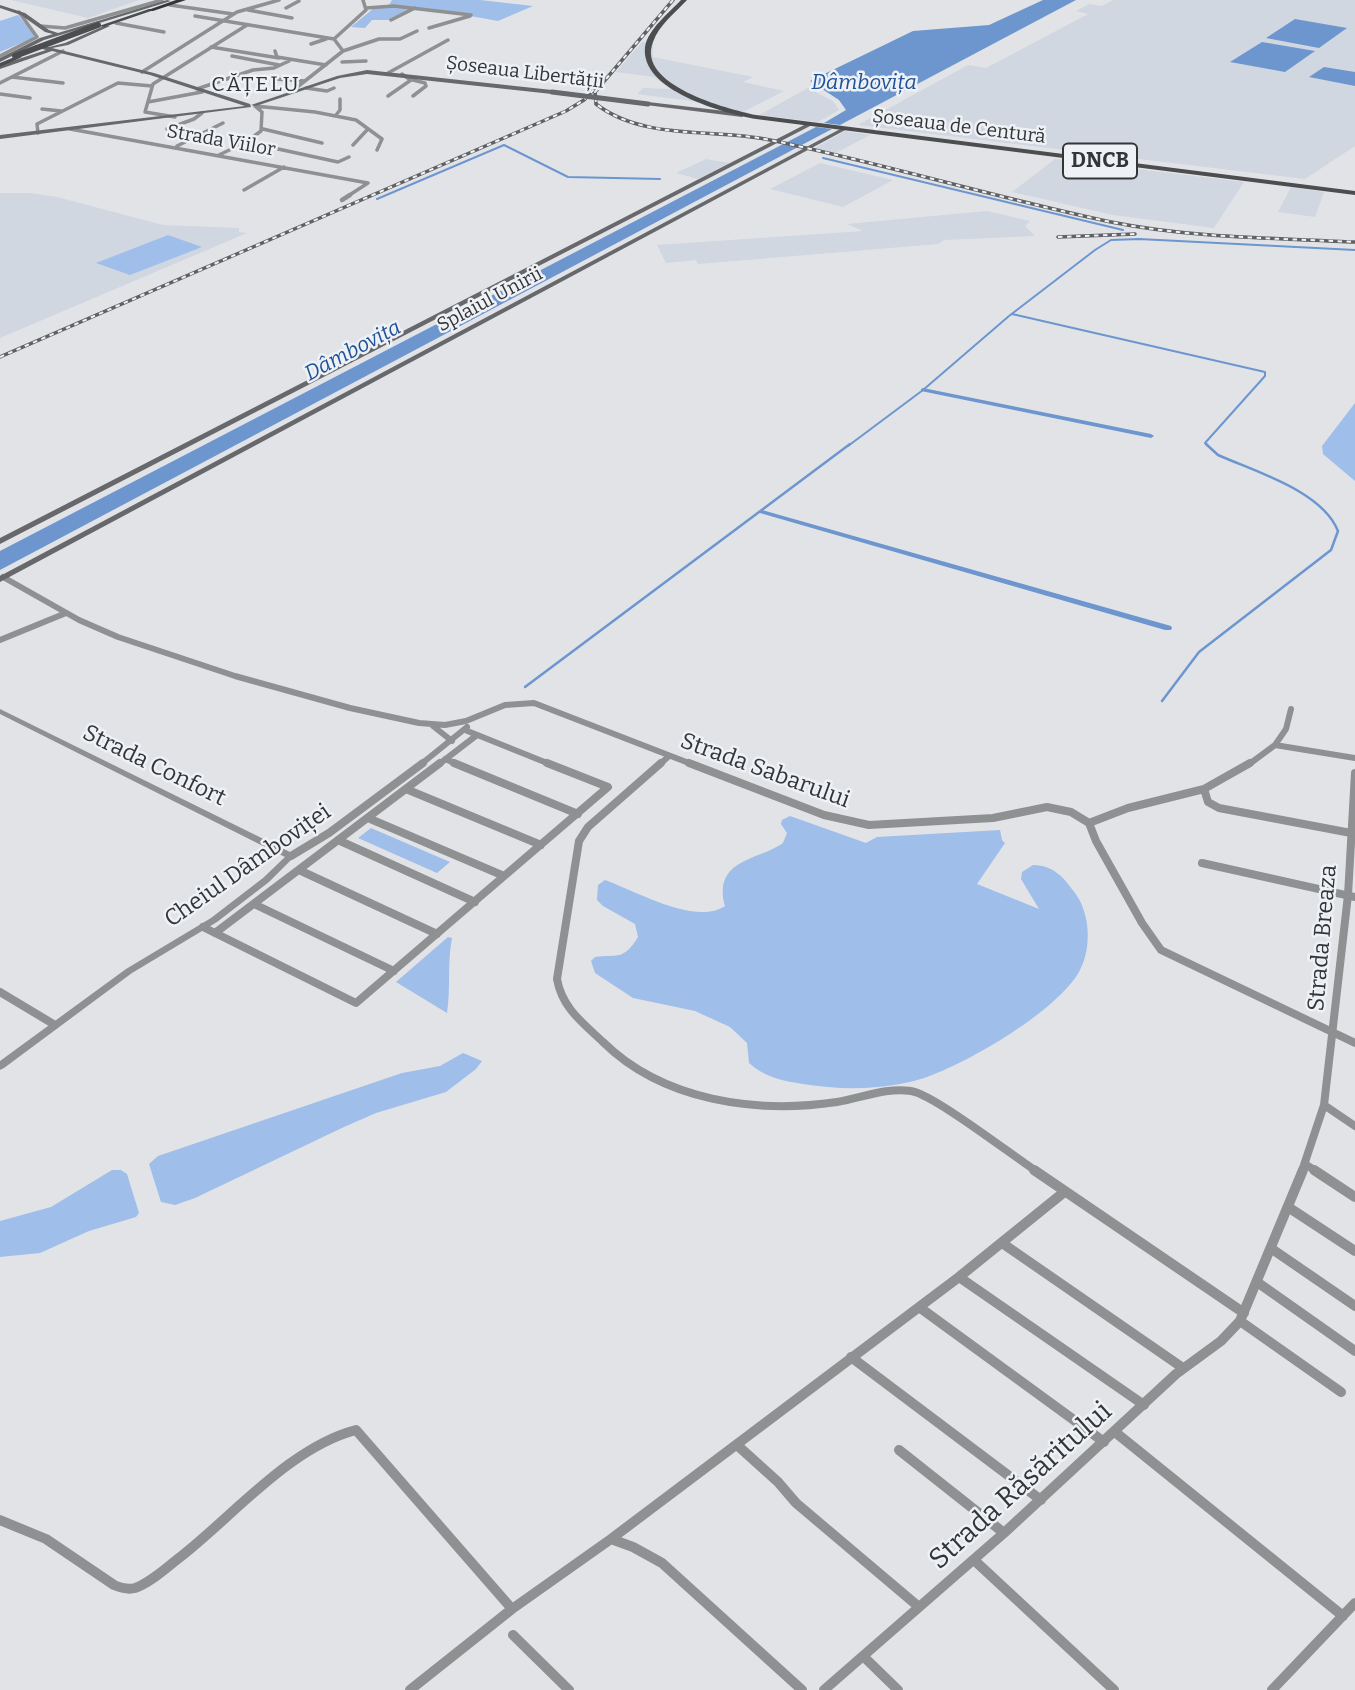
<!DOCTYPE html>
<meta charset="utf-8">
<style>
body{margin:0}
canvas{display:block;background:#e1e3e7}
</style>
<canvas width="1355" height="1690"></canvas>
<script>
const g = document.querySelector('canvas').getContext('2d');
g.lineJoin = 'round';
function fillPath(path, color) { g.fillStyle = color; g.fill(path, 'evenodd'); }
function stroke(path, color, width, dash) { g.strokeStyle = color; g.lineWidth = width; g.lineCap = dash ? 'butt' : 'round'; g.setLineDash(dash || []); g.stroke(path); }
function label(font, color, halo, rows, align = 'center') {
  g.font = font + ' Bitter,serif'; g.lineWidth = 5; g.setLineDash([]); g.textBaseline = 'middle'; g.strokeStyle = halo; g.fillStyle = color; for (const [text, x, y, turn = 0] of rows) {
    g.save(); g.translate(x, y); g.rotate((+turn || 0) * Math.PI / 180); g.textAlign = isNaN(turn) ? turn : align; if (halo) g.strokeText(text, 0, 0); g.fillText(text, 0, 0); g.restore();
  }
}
const built = new Path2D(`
 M11,0H139L88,18Z
 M1113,0H1355V146L1305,179L858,125L968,65L986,68L1088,14L1076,11L1089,4L1102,6Z
 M642,42L653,43V57L753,77L743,82L784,91L743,112L707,103L637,94L643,88L670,89L654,77L616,72Z
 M808,88L833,101L839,110L818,122L759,115Z
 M845,131L870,135L836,153L815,148Z
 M706,159L729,163L698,179L676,173Z
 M1055,159L1244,182L1214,228L1113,215L1012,192Z
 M820,163L893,180L843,207L770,189Z
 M1291,187L1324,192L1315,217L1278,212Z
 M0,193H30L57,197L163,225L239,228V232L247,233L0,338Z
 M987,211L1030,221L1025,226L1035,236L944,240L938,244L698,264L696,260L666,263L657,245L863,231L847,224Z`);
const green = new Path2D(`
 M392,0H480L533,6L498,21L437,10L389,5Z
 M392,7L413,9L389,20H372L365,28L351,27L374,8Z
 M18,15L35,35L33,38L0,52V21Z
 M168,235L202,247L130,275L96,263Z
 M1355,403V481L1323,454L1322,446Z
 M790,816L866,843L877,837L1000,830L1002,840L1005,843L977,884L1039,909L1021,879L1022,872L1033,865C1055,866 1063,877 1075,893C1090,913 1092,947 1080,970C1059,1011 958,1070 914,1081C877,1090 840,1090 803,1084C783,1081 764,1077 749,1063L747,1043L730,1027L695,1011L633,998L595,973L591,961L595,957C618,954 623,961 638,937L635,924L603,906L597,900L598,885L605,880C636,891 695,926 725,906C713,859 757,861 783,843L787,833L781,824L782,820Z
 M371,828L450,862L437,873L358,838Z
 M448,937L452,938C447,964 451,987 447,1013L396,982Z
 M463,1053L482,1061L476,1069L446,1092L376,1113L344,1127L195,1198L175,1205L161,1202L149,1164L158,1156L402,1073L440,1066Z
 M112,1170H121L127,1174L139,1213L136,1217L89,1231L40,1253L0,1257V1221L51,1207Z`);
const water = new Path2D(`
 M1043,0H1076L840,125L824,123L846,110L839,100L810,81L913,31L989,25Z
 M1295,19L1347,28L1319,48L1266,38Z
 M1262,42L1315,51L1285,72L1230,62Z
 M1324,67L1355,72V86L1309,77Z
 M816,127L832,129L0,570V551Z`);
const streamFar1 = new Path2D(`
 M823,158L1123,230
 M377,199L504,145L568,177L660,179
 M1012,314L1265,372V376L1205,443L1208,446
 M848,446L923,390L1009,316L1095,250L1111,240L1139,239L1355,250`);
const stream = new Path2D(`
 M525,687L850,444
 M1162,701L1199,652L1331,550L1338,531C1322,491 1256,472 1218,455L1206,444`);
const canal = new Path2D(`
 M923,388L1151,434L1154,436L1151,438L921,391V389Z
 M762,510L1171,626L1172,628L1171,630H1165L760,513L759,512Z`);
const minorFar4 = new Path2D(`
 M170,5L233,14
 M286,8L299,1
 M366,8L394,6L471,15
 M248,10L292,18
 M195,16L334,39
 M391,20L415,8
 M116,23L164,32
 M40,26L65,28L162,0
 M429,28L470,16
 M334,39L366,10L363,0
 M311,44L326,39
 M211,47L279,58
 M275,51L277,57L326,65
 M343,51L379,39H400L417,31
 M0,56L37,37L19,12
 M232,56L279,65
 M342,62L366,61
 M142,72L237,12L279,0
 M388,73L448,40
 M402,74L409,79L425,83L426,86L413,96
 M12,77L63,83
 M275,79L305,81
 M0,83L63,51
 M306,88L327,91L334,88
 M197,89L253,70L274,68L289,61
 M296,91V88L343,51L334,39
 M0,94L30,98
 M388,96L411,80
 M148,102L202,92
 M255,106L315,112L356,120L382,139L377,150
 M42,109L61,111
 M336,115L340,110V99
 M175,117L145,112L153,84L247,25
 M70,129L368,183
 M167,129L194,119L202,113
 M263,129L322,143
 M38,133L37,124L118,83L152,86
 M246,142L338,162L349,157
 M353,145L367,130
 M177,146L223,123
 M219,155L246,142L261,131L262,112L256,107
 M244,190L284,167
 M348,196L368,183`);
const minorFar3 = new Path2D(`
 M342,200L350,195`);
const minorFar2 = new Path2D(`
 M3,577L79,620L118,637L235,676L350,708L419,723L445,725L466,721L505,705L534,703L694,765
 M0,640L66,613
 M433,726L452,741
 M465,730L552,765
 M1275,745L1286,729L1291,709
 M445,759L459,765
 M420,765L467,727
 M438,765L477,735
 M659,765L669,756
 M1248,765L1275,745L1355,758`);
const minorFar1 = new Path2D(`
 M454,763L578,814
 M661,763L588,827L579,841L557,979C562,1008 583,1023 603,1042C663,1101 756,1114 837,1102C862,1098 886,1087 911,1091C933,1094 1013,1156 1036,1171
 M689,763L824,815L869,825L993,818L1047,807L1071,812L1089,823L1096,841L1142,923L1161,950L1355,1043
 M406,789L541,845
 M1204,789L1208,802L1219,808L1351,833
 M368,818L504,876
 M1089,823L1128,808L1204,789L1250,763
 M338,840L475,902
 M291,856L329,833L423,763
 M1202,863L1355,897
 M299,870L437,934
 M254,904L394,971
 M203,927L356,1003L608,787L547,763
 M215,933L440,763
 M0,992L55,1025
 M1324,1105L1355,1126
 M1305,1164L1316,1171
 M1302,1171L1324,1105L1348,895L1355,773`);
const minor = new Path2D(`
 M1034,1170L1244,1313
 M1314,1170L1355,1197
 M1288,1207L1355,1251
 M1002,1243L1183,1368
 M1272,1249L1355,1306
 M959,1277L1144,1405
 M1257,1282L1355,1351
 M919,1307L1104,1442
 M1240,1321L1341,1392
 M851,1357L1041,1500
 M1115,1432L1343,1616
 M737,1445L778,1482L796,1503L919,1607
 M899,1450L1004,1533
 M0,1520L46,1539L114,1585C121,1588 127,1590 135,1588C150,1583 166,1568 179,1558C232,1517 290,1447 356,1430L512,1609
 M611,1539L633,1547L662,1563L802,1690
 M974,1560L1114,1690
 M513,1635L569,1690
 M863,1656L898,1690
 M410,1690L512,1609L611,1539L959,1277L1063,1193
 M824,1690L1004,1533L1176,1374L1221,1341L1240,1321L1303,1170
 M1272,1690L1355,1603`);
const tertiary = new Path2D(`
 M0,709L294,854L295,856L269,882L217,922L132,973L4,1068L0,1070V1061L126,969L211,918L263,878L285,857L0,714Z`);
const secondary = new Path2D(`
 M167,0L171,1L44,40L0,62V58L40,38L53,34L45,32L21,15L0,8V5L25,13L49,30L58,33Z
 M106,25L110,26L68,45L52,48L154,73L250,104L251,107L0,139V135L245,106L150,75L52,51L0,69V65L46,50L35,47V45L49,47L65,43Z
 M367,70L552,90L555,92L552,94L367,74L340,78L256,106L251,105L337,76Z
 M648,102L742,113L745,115L742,117L646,105L645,104Z
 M810,122L813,124L812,125L0,544V538Z
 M844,127L849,128L0,582V576Z`);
const primary = new Path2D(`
 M681,0H687C675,13 659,25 653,42C636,85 727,109 756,115L1355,191V195L756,119C724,113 640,91 645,47C648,29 669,13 681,0Z
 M149,9L154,10L104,27L99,26Z
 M17,56L22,57L0,67V63Z`);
const motorway = new Path2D(`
 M176,0H186L153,11L148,10Z`);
const rail = new Path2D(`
 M673,0L595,92L596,104C644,141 713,128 770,140C885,164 997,198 1111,222C1191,238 1274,238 1355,242
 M1058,237L1135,234
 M0,357L566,111L584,100L595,88`);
const secondaryBridge = new Path2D(`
 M552,92L648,104`);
const primaryBridge = new Path2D(`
 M15,56L98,25`);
const farStreetnames = [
 ["Șoseaua Libertății",525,73,7],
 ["Șoseaua de Centură",959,127,7],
 ["Strada Viilor",221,141,10],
 ["Splaiul Unirii",490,300,-28]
];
const farWaternames = [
 ["Dâmbovița",864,83],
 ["Dâmbovița",353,351,-28]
];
const farQuarternames = [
 ["CĂȚELU",256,85]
];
const shields = [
 [1100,161,74]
];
const shieldNames = [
 ["DNCB",1100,161]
];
const streetNames = [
 ["Strada Confort",154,766,26],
 ["Strada Sabarului",765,771,20],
 ["Cheiul Dâmboviței",248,866,-35],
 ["Strada Breaza",1323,938,-85]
];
const nearStreetnames = [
 ["Strada Răsăritului",1021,1486,-42]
];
fillPath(built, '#d0d7e1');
fillPath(green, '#9fbeea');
fillPath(water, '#6d96cf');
stroke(streamFar1, '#6d96cf', 2);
stroke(stream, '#6d96cf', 2.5);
fillPath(canal, '#6d96cf');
stroke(minorFar4, '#8f9091', 3.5);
stroke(minorFar3, '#8f9091', 4.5);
stroke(minorFar2, '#8f9091', 6);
stroke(minorFar1, '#8f9091', 8);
stroke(minor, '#8f9091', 10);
fillPath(tertiary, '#8f9091');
fillPath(secondary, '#67686b');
fillPath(primary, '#4b4d4f');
fillPath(motorway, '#333639');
stroke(rail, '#606164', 3.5);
stroke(rail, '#eef1f5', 2, [4.5]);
stroke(secondaryBridge, '#67686b', 5);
stroke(primaryBridge, '#4b4d4f', 6);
label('19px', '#343537', '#eef1f5', farStreetnames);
label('italic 21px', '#1e5298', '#eef1f5', farWaternames);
g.letterSpacing = '2px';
label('21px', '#303235', '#eef1f5', farQuarternames);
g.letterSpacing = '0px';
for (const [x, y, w] of shields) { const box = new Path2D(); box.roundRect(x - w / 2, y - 17.5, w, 35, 5); g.fillStyle = '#eef1f5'; g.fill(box); stroke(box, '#343537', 2); }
label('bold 21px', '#343537', null, shieldNames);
label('23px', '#343537', '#eef1f5', streetNames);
label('28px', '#343537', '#eef1f5', nearStreetnames);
</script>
